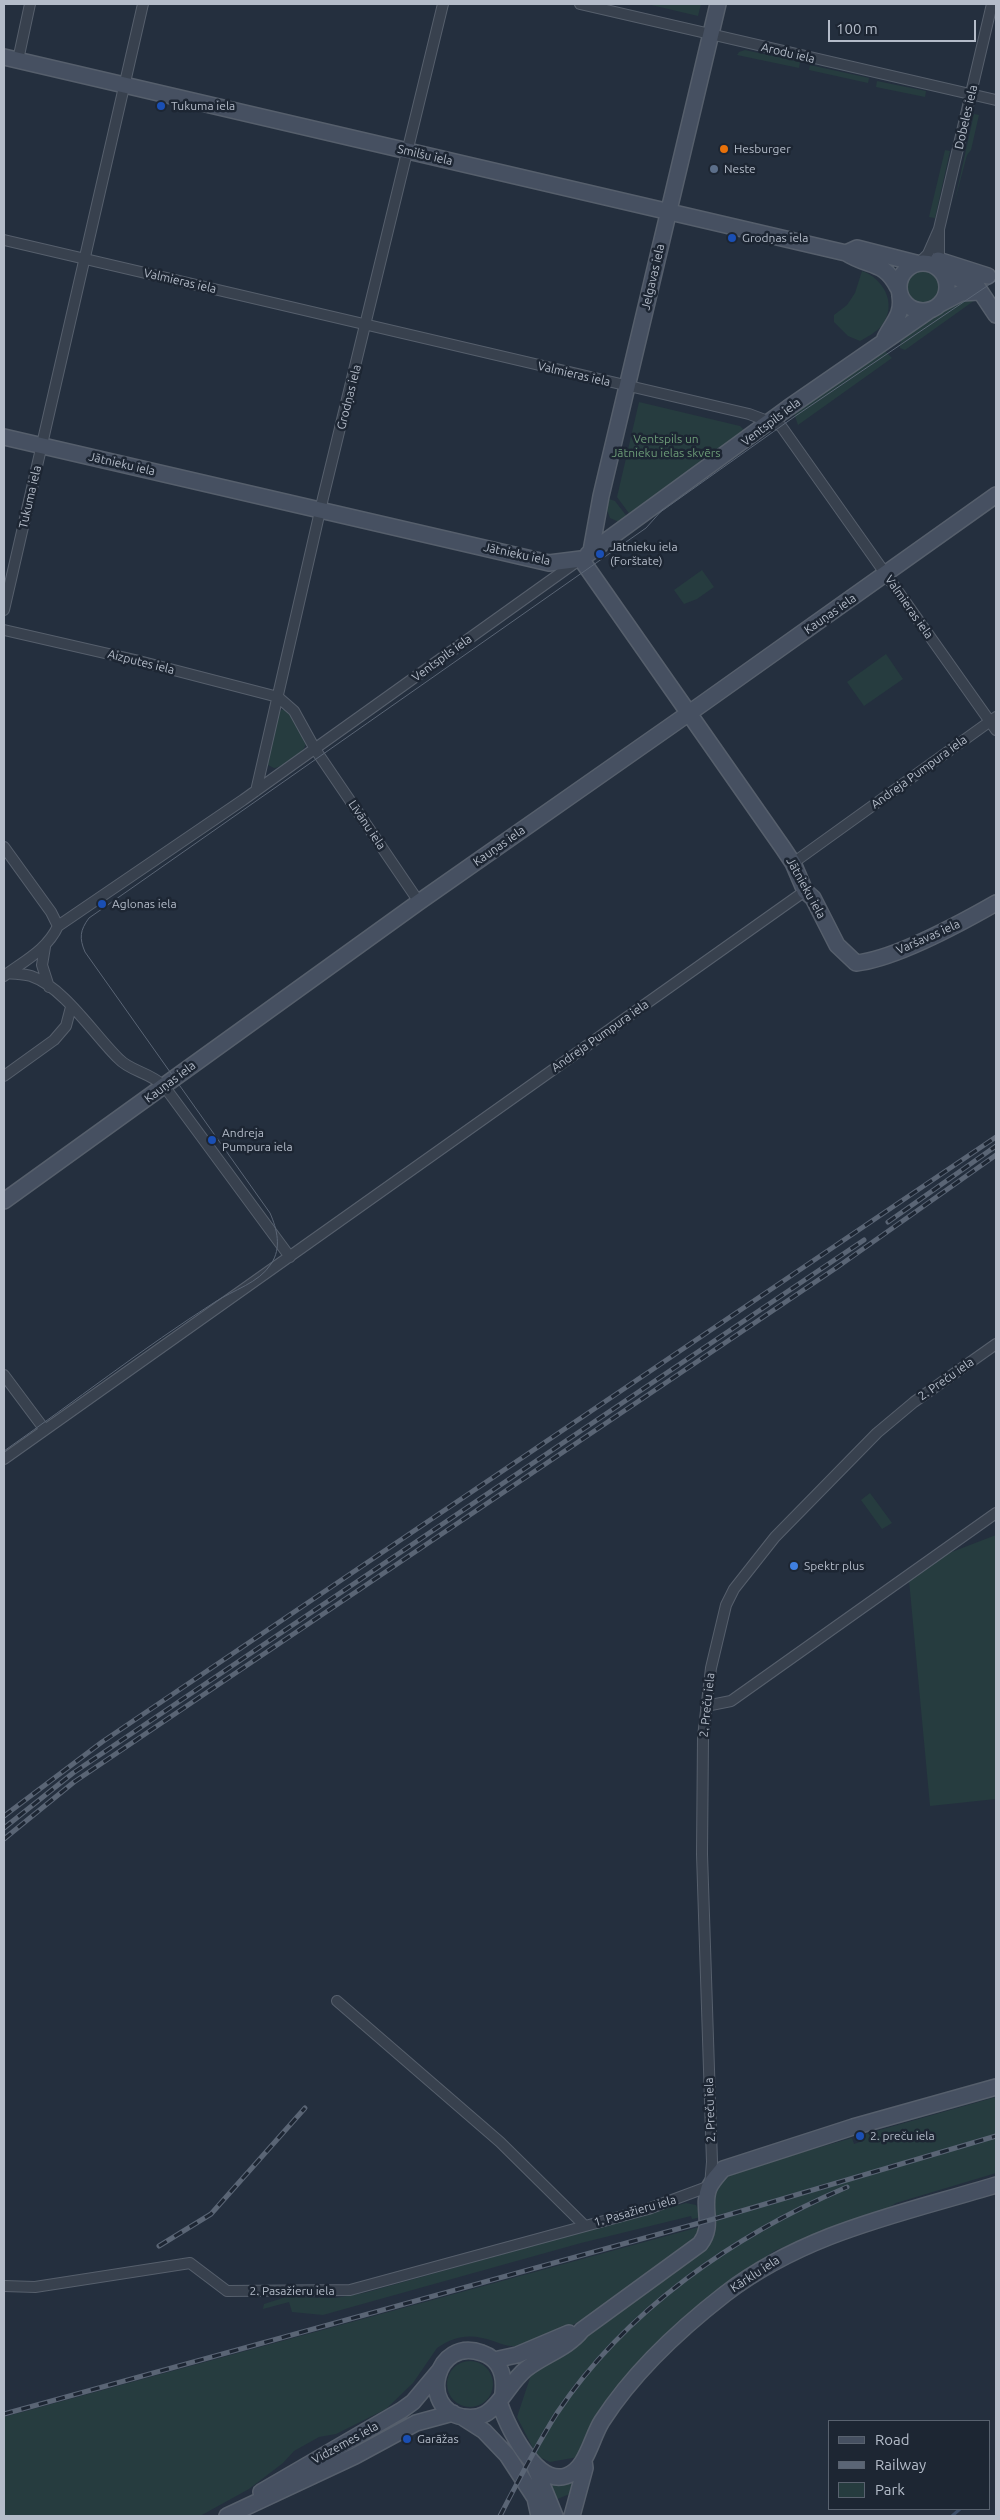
<!DOCTYPE html>
<meta charset="utf-8">
<style>
body{margin:0}
#map{position:relative;width:1000px;height:2520px;overflow:hidden;background:#242f3e;font-family:Ubuntu,sans-serif}
canvas{display:block}
.frame{position:absolute;inset:0;border:5px solid #b4bcc9;pointer-events:none}
.legend{position:absolute;left:828px;top:2420px;width:162px;height:90px;box-sizing:border-box;background:#1d2633;border:1px solid #59626f;margin:0;padding:6px 9px;list-style:none;font-size:15px;color:#b4bcc9}
.legend li{display:flex;align-items:center;gap:10px;height:25px}
.legend b{width:25px;border:1px solid #59626f}
.scale{position:absolute;left:828px;top:20px;width:148px;height:22px;box-sizing:border-box;border:2px solid #b4bcc9;border-top:0;padding-left:6px;font-size:15px;line-height:18px;white-space:nowrap;color:#b4bcc9;-webkit-text-stroke:4px #1d2633;paint-order:stroke}
</style>
<div id="map">
<canvas width="1000" height="2520"></canvas>
<div class="frame"></div>
<ul class="legend">
<li><b style="height:6px;background:#465061"></b>Road</li>
<li><b style="height:6px;background:#5a6575"></b>Railway</li>
<li><b style="height:14px;background:#263c3f"></b>Park</li>
</ul>
<div class="scale">100 m</div>
</div>
<script>
const g = document.querySelector('canvas').getContext('2d');
g.lineJoin = 'round';
function fillPath(path, color) { g.fillStyle = color; g.fill(path, 'evenodd'); }
function stroke(path, color, width, dash) { g.strokeStyle = color; g.lineWidth = width; g.lineCap = dash ? 'butt' : 'round'; g.setLineDash(dash || []); g.stroke(path); }
function label(font, color, halo, rows, align = 'center') {
  g.font = font + ' Ubuntu,sans-serif'; g.lineWidth = 5; g.setLineDash([]); g.textBaseline = 'middle'; g.strokeStyle = halo; g.fillStyle = color; for (const [text, x, y, turn = 0] of rows) {
    g.save(); g.translate(x, y); g.rotate((+turn || 0) * Math.PI / 180); g.textAlign = isNaN(turn) ? turn : align; if (halo) g.strokeText(text, 0, 0); g.fillText(text, 0, 0); g.restore();
  }
}
const green = new Path2D(`
 M647,4H701L698,16Z
 M745,50L800,62L799,68L737,55L739,52Z
 M810,65L869,78L868,83L809,70Z
 M877,81L926,91L925,97L876,87Z
 M974,114L979,115L971,150L967,155L954,204Z
 M945,150L950,151L935,218L929,217Z
 M905 288a17 17 0 1 1 34 0a17 17 0 1 1-34 0Z
 M862,271C883,278 898,304 882,325C877,332 867,337 860,341L848,336L834,322V315L847,305L855,293Z
 M969,297L975,300L905,350L900,348C898,328 953,305 969,297Z
 M885,351L892,358L798,425L794,413Z
 M639,402L740,426L745,431L631,516L617,497Z
 M609,499L615,501L628,518L619,522L610,518L607,510Z
 M702,570L714,587L697,599L684,604L674,590Z
 M886,654L903,679L864,706L847,682Z
 M284,709L295,720L306,743C304,754 284,767 274,768L268,765L267,760L279,711Z
 M870,1493L892,1523L882,1529L861,1500Z
 M996,1535V1799L930,1806L909,1580L944,1555Z
 M996,2097V2173L896,2203L880,2213L776,2250L738,2275L684,2322L578,2457L550,2462L537,2456L517,2417L531,2375L529,2372L593,2333L712,2241C725,2214 697,2204 732,2172L852,2138L854,2144L863,2141L862,2135Z
 M686,2203L696,2205L702,2217L692,2219L691,2216L581,2243L323,2315L292,2312L289,2302L263,2309L264,2304L286,2297L335,2298L364,2293Z
 M703,2226L695,2239L583,2320L518,2351L515,2346C509,2347 502,2344 496,2342C473,2334 458,2334 437,2348L413,2383L386,2409L336,2434L319,2437L294,2451L283,2463L249,2489L200,2516H4V2417Z
 M447 2384a23 23 0 1 1 46 0a23 23 0 1 1-46 0Z
 M578,2475L572,2493L555,2500L545,2480Z`);
const stream = new Path2D(`
 M952,2516L960,2509`);
const street = new Path2D(`
 M580,4L996,100
 M18,60L30,4
 M4,240L749,414L781,426L996,730
 M919,263L928,254L939,229L992,4
 M939,265V229
 M4,610L143,4
 M4,630L135,660L278,697L294,711L315,749L419,902
 M256,791L323,498L443,4
 M4,847L51,912L58,926
 M793,863L996,717
 M45,947L42,965L49,987
 M8,973C15,974 24,974 31,976C64,987 95,1036 119,1059C130,1071 149,1072 164,1086L290,1257
 M4,976C24,961 47,950 58,926L243,800L579,560
 M4,1076L54,1040L66,1026L71,1007
 M4,1375L45,1430
 M4,1459L805,891
 M706,1706L731,1701L996,1513
 M337,2001L500,2142L584,2225
 M4,2286L35,2287L190,2263L227,2291L350,2290L648,2209L710,2186L712,2162L702,1854L703,1737L711,1668L726,1605L734,1589L775,1537L877,1433L914,1402L996,1344`);
const secondary = new Path2D(`
 M4,57L846,253C869,268 884,260 898,288
 M846,253L857,248L916,263
 M938,260L988,276
 M899 287a24 24 0 1 1 48 0a24 24 0 1 1-48 0Z
 M943,273L976,285
 M976,285L996,315
 M940,304L961,293L979,292
 M885,338C893,322 903,315 900,296
 M4,437L549,563L581,559L783,848L793,863L805,891L813,898L837,945L856,963C895,959 961,923 996,903
 M591,551L601,496L718,4
 M588,554L788,408L930,310
 M4,1201L419,902L702,704L996,495
 M494,2360L517,2355L569,2333
 M503,2393C505,2376 500,2359 482,2353C435,2336 418,2409 463,2417C470,2418 478,2418 485,2414C500,2406 510,2382 526,2369C544,2355 568,2348 582,2330L700,2244C715,2225 701,2208 709,2188C712,2181 719,2174 723,2169L853,2127L996,2087
 M499,2401C506,2425 536,2486 566,2476C587,2469 591,2438 602,2421C633,2373 680,2329 725,2294C806,2232 901,2214 996,2185
 M462,2417L484,2431L507,2455L535,2498L539,2516
 M535,2467L555,2516
 M261,2492L402,2410L413,2402L439,2371
 M227,2516L355,2456L416,2423L453,2413
 M572,2516L585,2468L584,2461`);
const tram = new Path2D(`
 M659,513L794,417L996,280
 M4,1451C74,1402 143,1348 215,1302C233,1290 259,1283 271,1264C282,1248 277,1229 270,1213L85,952C79,938 80,930 89,918L646,528L663,509`);
const rail = new Path2D(`
 M888,1222L996,1146
 M4,1816L102,1742L996,1137
 M4,1828L73,1773L864,1240
 M4,1839L74,1782L836,1268L996,1155
 M159,2246L211,2214L305,2108
 M4,2414L721,2217L996,2136
 M500,2516C518,2481 536,2446 557,2413C626,2310 734,2235 847,2187`);
const markers = [
 [161,106,5,"#1a4fb4"],
 [724,149,5,"#e8710a"],
 [714,169,5,"#5c6f8a"],
 [732,238,5,"#1a4fb4"],
 [600,554,5,"#1a4fb4"],
 [102,904,5,"#1a4fb4"],
 [212,1140,5,"#1a4fb4"],
 [794,1566,5,"#3f7fe0"],
 [860,2136,5,"#1a4fb4"],
 [407,2439,5,"#1a4fb4"]
];
const streetNames = [
 ["Arodu iela",788,53,13],
 ["Dobeles iela",966,117,-77],
 ["Smilšu iela",425,155,13],
 ["Jelgavas iela",653,277,-77],
 ["Valmieras iela",180,281,13],
 ["Valmieras iela",574,374,13],
 ["Grodņas iela",349,397,-76],
 ["Ventspils iela",771,422,-37],
 ["Jātnieku iela",122,464,13],
 ["Tukuma iela",30,497,-77],
 ["Jātnieku iela",517,554,12],
 ["Valmieras iela",909,607,55],
 ["Kauņas iela",830,614,-35],
 ["Ventspils iela",442,658,-36],
 ["Aizputes iela",141,662,14],
 ["Andreja Pumpura iela",919,772,-36],
 ["Līvānu iela",367,825,56],
 ["Kauņas iela",499,846,-35],
 ["Jātnieku iela",806,888,61],
 ["Varšavas iela",928,937,-24],
 ["Andreja Pumpura iela",600,1036,-35],
 ["Kauņas iela",170,1082,-37],
 ["2. Preču iela",946,1379,-35],
 ["2. Preču iela",707,1705,-84],
 ["2. Preču iela",710,2110,-92],
 ["1. Pasažieru iela",635,2211,-16],
 ["Kārklu iela",755,2274,-33],
 ["2. Pasažieru iela",292,2291],
 ["Vidzemes iela",345,2443,-29]
];
const poiNames = [
 ["Tukuma iela",171,106],
 ["Hesburger",734,149],
 ["Neste",724,169],
 ["Grodņas iela",742,238],
 ["Jātnieku iela",610,547],
 ["(Forštate)",610,561],
 ["Aglonas iela",112,904],
 ["Andreja",222,1133],
 ["Pumpura iela",222,1147],
 ["Spektr plus",804,1566],
 ["2. preču iela",870,2136],
 ["Garāžas",417,2439]
];
const parkNames = [
 ["Ventspils un",666,439],
 ["Jātnieku ielas skvērs",666,453]
];
fillPath(green, '#263c3f');
stroke(stream, '#394c67', 3);
stroke(street, '#565f6c', 12);
stroke(secondary, '#565f6c', 18);
stroke(street, '#38414e', 10);
stroke(secondary, '#465061', 15);
stroke(tram, '#5a6575', 1);
stroke(rail, '#5a6575', 5);
stroke(rail, '#1d2633', 3, [9]);
for (const [x, y, r, color] of markers) { const dot = new Path2D(); dot.arc(x, y, r, 0, 2 * Math.PI); g.fillStyle = color; g.fill(dot); stroke(dot, '#1d2633', 2); }
label('12px', '#b4bcc9', '#1d2633', streetNames);
label('12px', '#b4bcc9', '#1d2633', poiNames, 'left');
label('12px', '#6b9a76', '#1d2633', parkNames);
</script>
